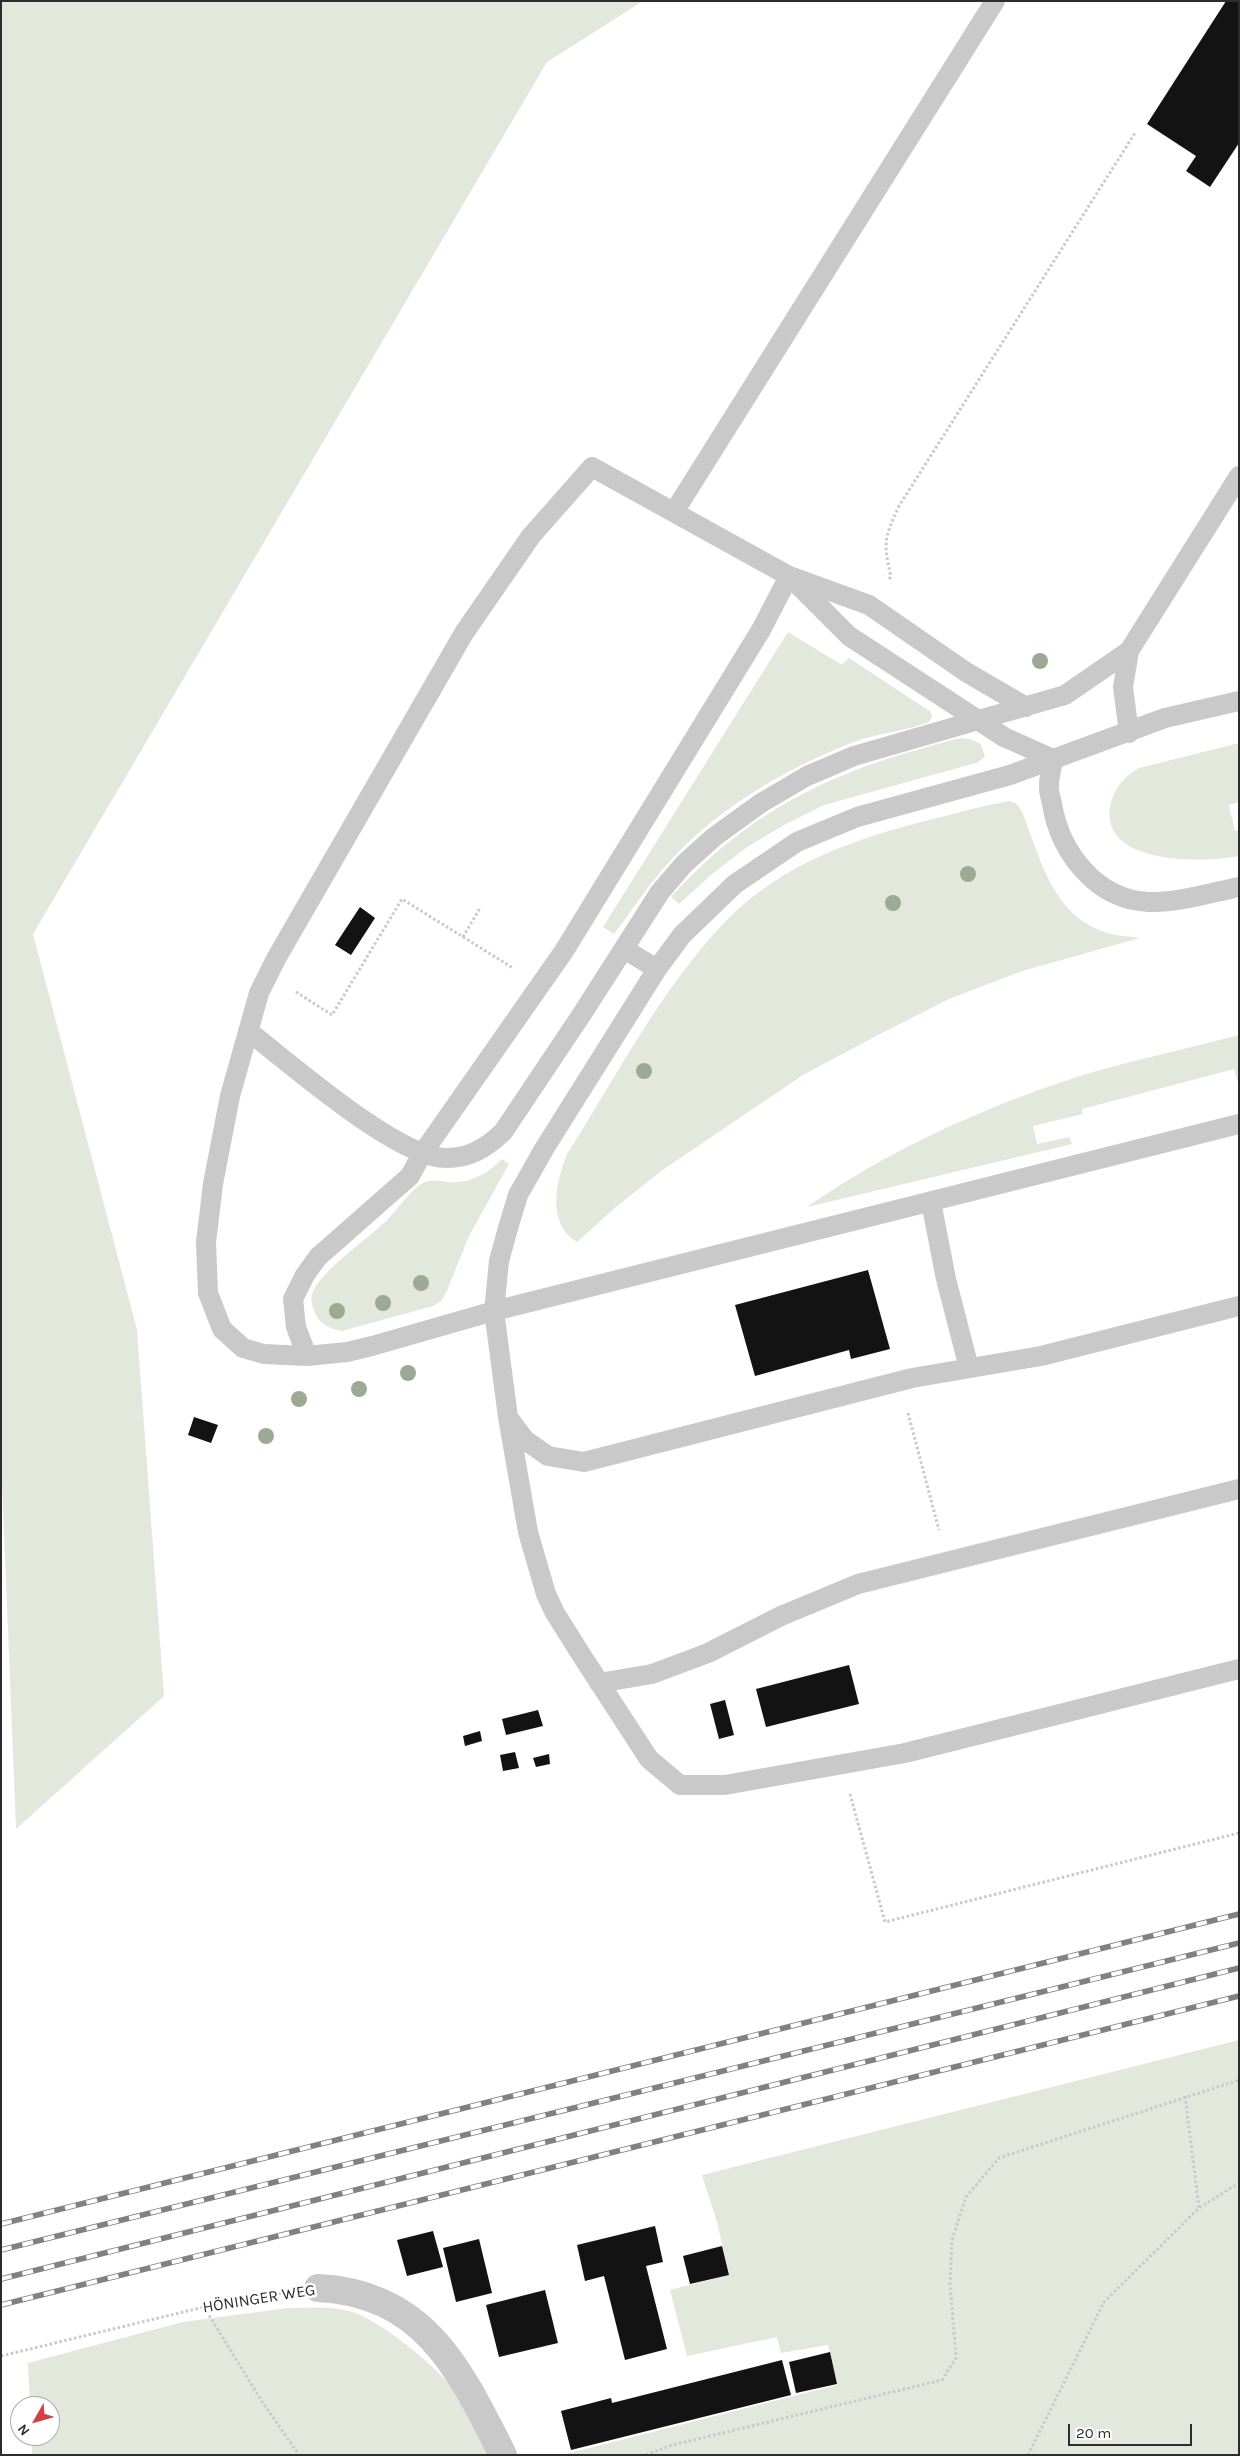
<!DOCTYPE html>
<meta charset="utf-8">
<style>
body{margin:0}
#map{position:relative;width:1240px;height:2456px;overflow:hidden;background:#fff;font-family:Karla,sans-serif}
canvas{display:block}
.frame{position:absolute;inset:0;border:2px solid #2c2c2c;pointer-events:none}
.north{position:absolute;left:10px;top:2396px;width:50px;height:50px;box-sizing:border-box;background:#fff;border:1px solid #ababab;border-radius:50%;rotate:232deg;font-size:14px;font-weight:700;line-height:20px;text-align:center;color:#2c2c2c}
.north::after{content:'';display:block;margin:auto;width:18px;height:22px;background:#d23f45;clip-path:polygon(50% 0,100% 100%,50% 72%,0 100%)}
.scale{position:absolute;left:1068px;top:2424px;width:124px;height:22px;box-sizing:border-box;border:2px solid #2c2c2c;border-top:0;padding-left:6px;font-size:15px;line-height:18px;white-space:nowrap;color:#2c2c2c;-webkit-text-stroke:4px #fff;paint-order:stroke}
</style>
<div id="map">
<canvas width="1240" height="2456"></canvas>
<div class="frame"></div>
<div class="north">N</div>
<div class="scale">20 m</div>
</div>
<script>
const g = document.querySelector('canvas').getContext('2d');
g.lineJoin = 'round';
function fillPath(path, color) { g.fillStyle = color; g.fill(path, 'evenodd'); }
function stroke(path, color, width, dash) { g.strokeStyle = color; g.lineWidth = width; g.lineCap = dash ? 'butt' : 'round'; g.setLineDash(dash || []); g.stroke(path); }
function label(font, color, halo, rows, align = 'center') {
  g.font = font + ' Karla,sans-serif'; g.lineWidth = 5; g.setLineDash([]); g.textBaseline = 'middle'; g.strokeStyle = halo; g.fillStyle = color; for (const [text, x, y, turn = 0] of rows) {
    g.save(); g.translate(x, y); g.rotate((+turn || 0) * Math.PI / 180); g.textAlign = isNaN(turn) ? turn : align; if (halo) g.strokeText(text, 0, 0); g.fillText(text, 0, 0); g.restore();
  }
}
const green = new Path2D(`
 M1,1H643L547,62L33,934L137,1330L164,1696L16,1829L1,1457Z
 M788,632L842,665L849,658L931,712L932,716L929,722C906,731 880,733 856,741C784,769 712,811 662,870C645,890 630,913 614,934L603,927Z
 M961,738L970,739L981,744L985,757L976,763L824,805L786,824L747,847L711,875L679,904L671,897C756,804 841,768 961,738Z
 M1239,743V802L1229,805L1235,831L1239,830V856C1202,863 1101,865 1110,807C1113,789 1124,777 1139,768Z
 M1010,801L1018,805L1023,814C1040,857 1052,913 1102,931C1114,936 1128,936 1140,938L1022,971L949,999L880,1034L803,1075L664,1169L617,1206L577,1242C546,1223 556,1182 567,1154C617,1076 661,988 726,921C783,862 860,837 937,818C961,812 986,805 1010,801Z
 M1239,1035V1086L1234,1069L1082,1109L1083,1114L1033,1126L1037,1144L1069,1137L1072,1144L807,1207C883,1154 971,1113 1059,1083C1117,1063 1179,1051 1239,1035Z
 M502,1159L509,1164L469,1236L446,1293L441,1301L433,1306L342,1331C331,1329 319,1324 315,1313C312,1306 310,1298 313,1291C324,1269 366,1240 385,1222C396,1212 412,1187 425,1182C433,1179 440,1181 448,1182C470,1184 486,1175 502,1159Z
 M1239,2040V2455H562L837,2385L828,2345L781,2353L777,2337L687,2356L670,2290L729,2275L717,2222L702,2175Z
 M288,2308C308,2308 330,2306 349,2311C382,2320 444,2372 462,2400C473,2417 481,2437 491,2455H32L31,2436H50V2406H30L28,2363L183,2322Z`);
const building = new Path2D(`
 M1226,1H1239V143L1210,187L1186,171L1196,156L1147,124Z
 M360,907L375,918L351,955L335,945Z
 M868,1270L890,1349L851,1359L849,1350L755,1376L735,1305Z
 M194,1417L218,1425L211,1443L188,1435Z
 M849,1665L859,1704L766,1727L756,1689Z
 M725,1700L734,1735L719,1739L710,1704Z
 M538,1710L543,1726L506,1735L502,1719Z
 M480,1731L482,1741L465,1746L463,1736Z
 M515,1752L519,1768L503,1771L500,1755Z
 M549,1754L550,1764L536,1767L533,1758Z
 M655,2226L663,2262L646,2266L667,2349L625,2360L604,2276L585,2281L577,2245Z
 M433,2231L443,2267L407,2276L397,2240Z
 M479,2239L492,2293L456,2302L443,2248Z
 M722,2246L729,2275L690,2284L683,2256Z
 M545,2290L558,2343L499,2357L486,2305Z
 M830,2352L837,2384L796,2393L789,2362Z
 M782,2360L791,2395L571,2450L561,2411L611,2398L612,2403Z`);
const path = new Path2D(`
 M889,579L891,577C883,542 884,539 899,506L1135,133
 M463,937L480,908
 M296,992L332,1015L402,899L513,968
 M908,1413L939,1530
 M850,1794L885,1922L1239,1833
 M1185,2096L1199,2208
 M204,2307L261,2400L299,2455
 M1,2356L204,2307L283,2293
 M646,2455L669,2446L942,2380L956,2358L950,2284L952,2240L966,2197L999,2158L1239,2080
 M1028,2455L1104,2302L1199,2208L1239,2183`);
const service = new Path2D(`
 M674,512L995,1
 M793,580L849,636L1004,737L1053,759
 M1239,701L1165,718L1010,775L857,817L797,842L735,884L682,935L657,969L544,1149L518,1195L508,1228L499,1261L494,1311L508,1417L528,1532L546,1594L555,1613L582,1656L649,1759L680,1785H725L905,1753L1239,1669
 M1026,707L966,672L869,605L789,576L592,467L531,536L464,633L277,957L259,993L230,1096L213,1184L206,1242L208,1293L222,1329L243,1348L264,1354L307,1356L347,1352L372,1346L494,1311L1239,1124
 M1129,733L1123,687L1129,651L1239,476
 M1053,759C1052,768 1049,777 1049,785C1048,791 1051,798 1052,804C1060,852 1096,900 1149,902C1178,903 1210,893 1239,887
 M624,949L657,969
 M248,1031C290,1063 397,1158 446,1158C470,1158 486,1148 503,1132L582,1014L660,892L684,864L714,837L761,803L807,776L854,756L1065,695L1129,651
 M931,1202L946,1279L969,1368
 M307,1356L296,1327L293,1299L305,1275L318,1257L410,1176L422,1154L564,951L761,630L789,576
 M510,1420L525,1440L548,1456L584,1462L912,1378L1041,1356L1239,1306
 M599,1683L652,1674L708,1653L781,1616L858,1584L1239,1489`);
const minor = new Path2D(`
 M318,2288C425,2293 460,2370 503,2455`);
const rail = new Path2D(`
 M1,2224L1239,1914
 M1,2250L1239,1943
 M1,2279L1239,1968
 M1,2305L1239,1996`);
const trees = [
 [1040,661],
 [968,874],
 [893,903],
 [644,1071],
 [421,1283],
 [383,1303],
 [337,1311],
 [408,1373],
 [359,1389],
 [299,1399],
 [266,1436]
];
const streetNames = [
 ["HÖNINGER WEG",259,2299,-9]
];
fillPath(green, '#e2e8db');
fillPath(building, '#131313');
stroke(path, '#c9c9c9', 3, [2.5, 2.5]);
stroke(service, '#c9c9c9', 20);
stroke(minor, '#c9c9c9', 28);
stroke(rail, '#818181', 5.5);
stroke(rail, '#fff', 4, [11]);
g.fillStyle = '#9ea995';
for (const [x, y] of trees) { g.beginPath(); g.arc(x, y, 8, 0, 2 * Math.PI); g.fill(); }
label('16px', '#2c2c2c', '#fff', streetNames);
</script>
